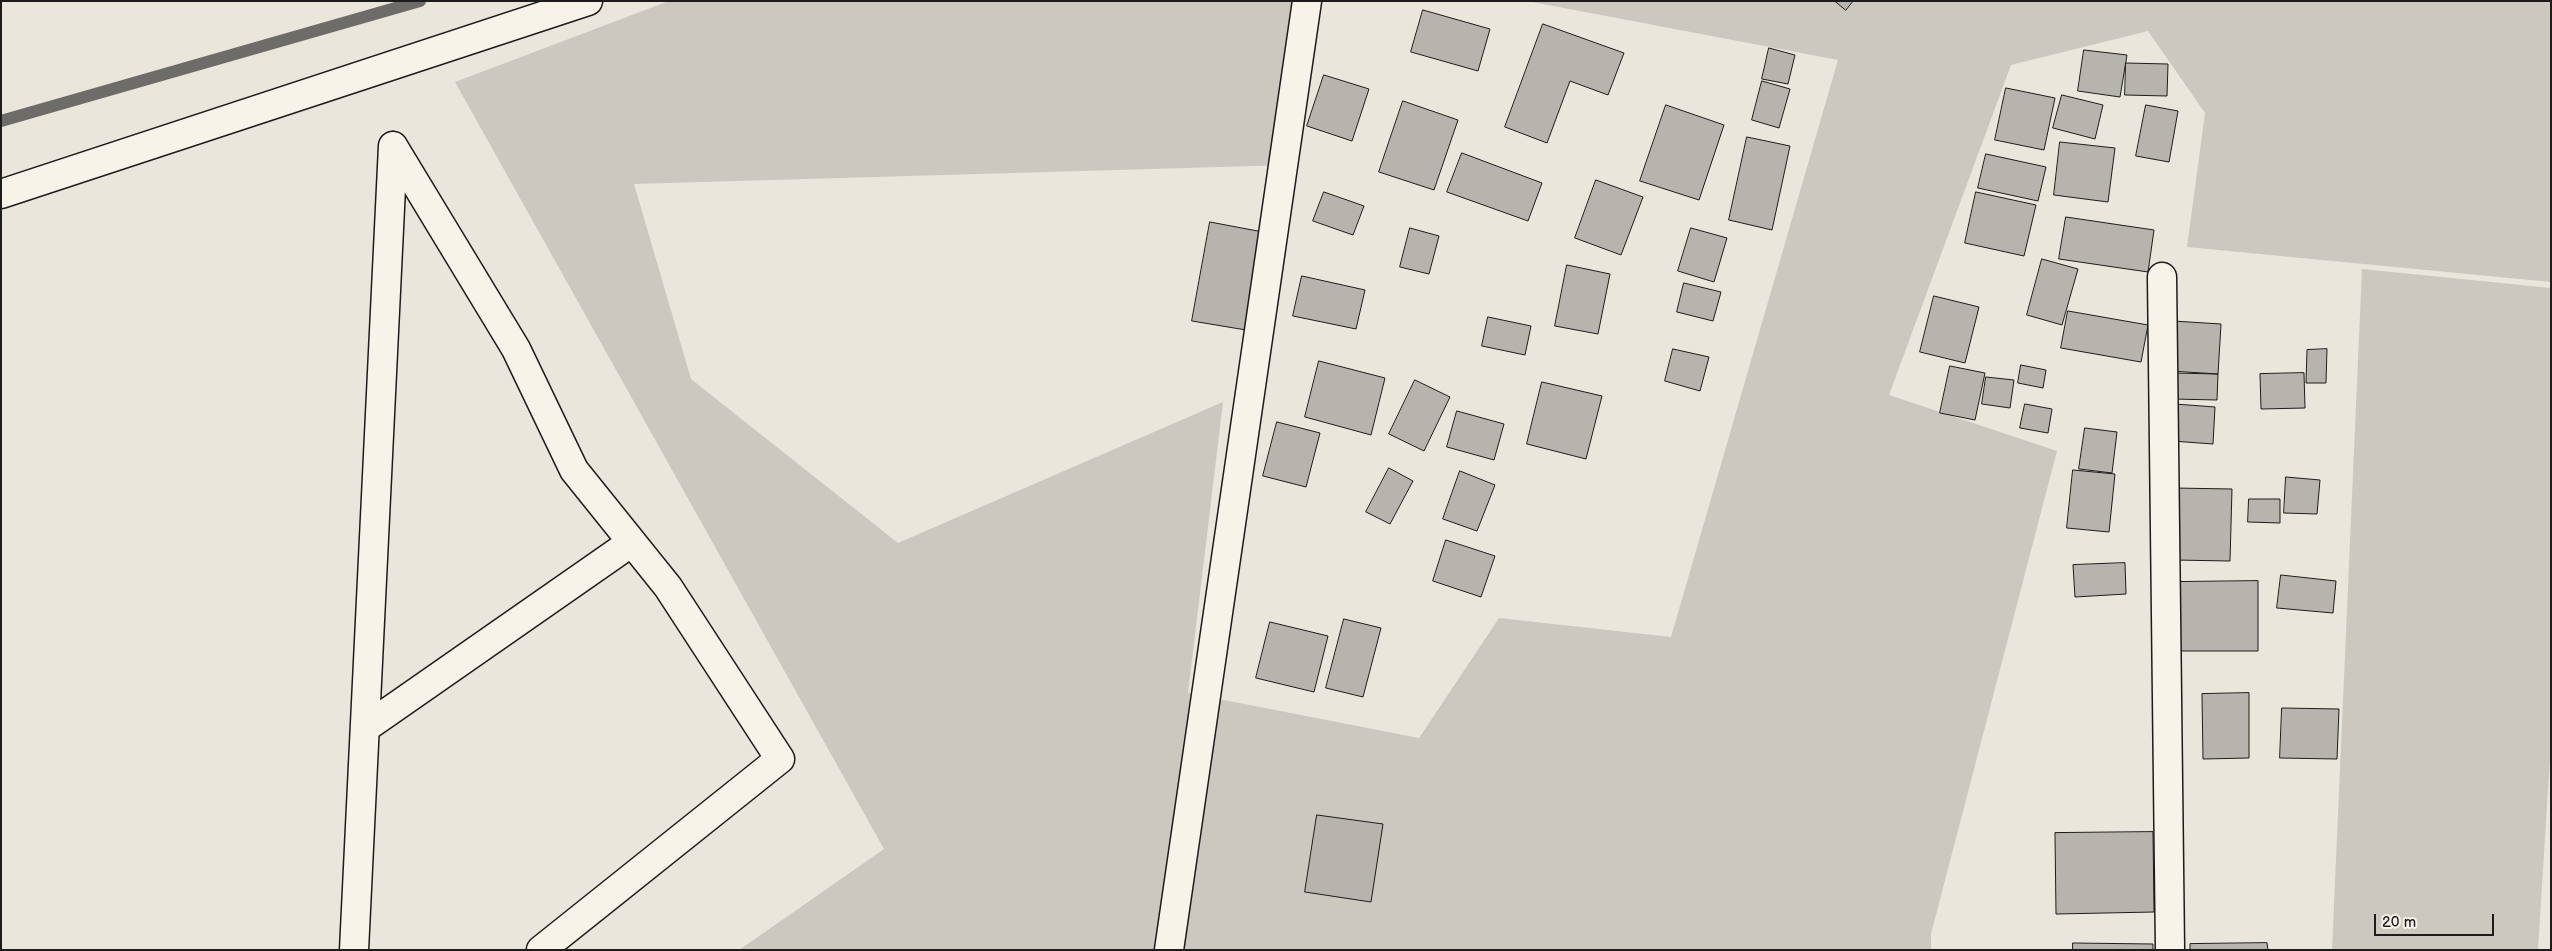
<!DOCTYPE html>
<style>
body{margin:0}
#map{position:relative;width:2552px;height:951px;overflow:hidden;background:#eae6dc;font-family:"Balsamiq Sans",sans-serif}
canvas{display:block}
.frame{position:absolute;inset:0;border:2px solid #1c1c1c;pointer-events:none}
.scale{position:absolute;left:2374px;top:914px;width:120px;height:22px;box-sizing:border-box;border:2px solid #1c1c1c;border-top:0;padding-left:6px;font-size:15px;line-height:18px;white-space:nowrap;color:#1c1c1c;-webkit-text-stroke:4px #f7f3e8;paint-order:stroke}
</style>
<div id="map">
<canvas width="2552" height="951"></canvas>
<div class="frame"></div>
<div class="scale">20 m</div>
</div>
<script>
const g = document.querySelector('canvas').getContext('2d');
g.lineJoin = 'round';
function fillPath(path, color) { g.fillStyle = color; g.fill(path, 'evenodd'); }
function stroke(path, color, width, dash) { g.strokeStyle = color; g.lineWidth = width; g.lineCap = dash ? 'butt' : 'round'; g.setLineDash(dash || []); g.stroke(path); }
const green = new Path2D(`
 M669,1H1314L1289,165L634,184L691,379L898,543L1223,402L1188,693L1419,738L1499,618L1671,637L1838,60L1527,1H2551V282L2187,247L2205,113L2148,31L2011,65L1889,395L2057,451L1931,934V950H739L884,849L455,82Z
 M2362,269L2551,288V742L2538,950H2332Z`);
const stream = new Path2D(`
 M1,121L420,1`);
const building = new Path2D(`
 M1835,1H1853L1846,10Z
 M1423,10L1490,29L1478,71L1411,52Z
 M1543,24L1624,53L1608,95L1570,81L1547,143L1505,127Z
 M1769,48L1795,55L1788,84L1762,79Z
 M2084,50L2127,55L2120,97L2078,91Z
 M2126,63L2168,64L2167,96L2125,95Z
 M1324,75L1369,89L1352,141L1307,126Z
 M1762,81L1790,89L1779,128L1752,120Z
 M2006,88L2055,98L2044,150L1995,140Z
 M2062,95L2103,105L2095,139L2053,128Z
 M1403,101L1458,120L1434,190L1379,172Z
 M1666,105L1724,125L1699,200L1640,181Z
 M2146,105L2178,111L2169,162L2136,156Z
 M1747,137L1790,146L1772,230L1729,220Z
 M2060,142L2115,148L2108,202L2054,195Z
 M1462,153L1542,183L1528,221L1447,192Z
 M1986,154L2046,167L2038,201L1978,188Z
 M1596,180L1643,197L1621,255L1575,238Z
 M1324,192L1364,206L1353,235L1313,221Z
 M1976,192L2036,205L2024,256L1965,243Z
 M2066,217L2154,230L2148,272L2059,259Z
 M1210,222L1263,232L1246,330L1192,321Z
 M1410,228L1439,236L1429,274L1400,267Z
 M1691,228L1727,238L1714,282L1678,271Z
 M2042,259L2078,269L2062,325L2027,315Z
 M1567,265L1610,274L1598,334L1555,326Z
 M1302,276L1365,290L1356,329L1293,316Z
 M1684,283L1721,292L1713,321L1677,312Z
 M1934,296L1979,307L1965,363L1920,352Z
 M2068,311L2148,325L2141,362L2061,348Z
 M1488,317L1531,326L1525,355L1482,346Z
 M2173,321L2221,324L2218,374L2170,371Z
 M1673,349L1709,357L1700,391L1665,381Z
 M2327,349L2326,383H2306L2307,350Z
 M1319,361L1385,378L1371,435L1305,417Z
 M2021,365L2046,370L2043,388L2018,383Z
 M1950,366L1985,373L1975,420L1940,413Z
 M2173,373L2218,374L2217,400L2173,399Z
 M2304,373L2305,408L2261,409L2260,374Z
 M1986,377L2014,380L2010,408L1982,404Z
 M1415,380L1450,397L1424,451L1389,434Z
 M1542,382L1602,396L1586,459L1527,444Z
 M2025,404L2052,409L2048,433L2020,428Z
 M2175,404L2215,407L2213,444L2172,441Z
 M1457,411L1504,424L1494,460L1447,447Z
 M1277,422L1320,433L1306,487L1263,476Z
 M2085,428L2117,432L2112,473L2079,469Z
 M1389,468L1413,481L1390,524L1366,512Z
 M2073,470L2115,474L2109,532L2067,528Z
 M1460,471L1495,485L1477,531L1443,519Z
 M2286,477L2320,480L2317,514L2284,513Z
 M2174,488L2232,489L2230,561L2174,560Z
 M2249,499H2280V523L2248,522Z
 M1446,540L1495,556L1481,597L1433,581Z
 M2125,563L2126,594L2075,597L2073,565Z
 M2281,575L2336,581L2333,613L2277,608Z
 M2258,581V651H2176L2175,582Z
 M1344,619L1381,628L1363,697L1326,688Z
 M1270,622L1328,636L1314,692L1256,678Z
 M2249,693V758L2203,759L2202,694Z
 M2282,708L2339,709L2337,759L2280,758Z
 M1317,815L1383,824L1371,902L1305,892Z
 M2153,832L2154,912L2056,914L2055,833Z
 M2073,943L2153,944V950H2073Z
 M2267,943L2268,950H2190V944Z`);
const street = new Path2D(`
 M393,146L516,349L574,470L668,587L780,759L541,950
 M1,194L588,1
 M2162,277L2170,950
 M365,728L632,542
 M354,950L393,146
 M1169,950L1307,1`);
fillPath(green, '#ccc8c0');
stroke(stream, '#6d6c68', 12);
fillPath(building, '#b6b4ac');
stroke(building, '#1c1c1c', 1);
stroke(street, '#1c1c1c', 31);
stroke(street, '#f7f3e8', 28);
</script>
